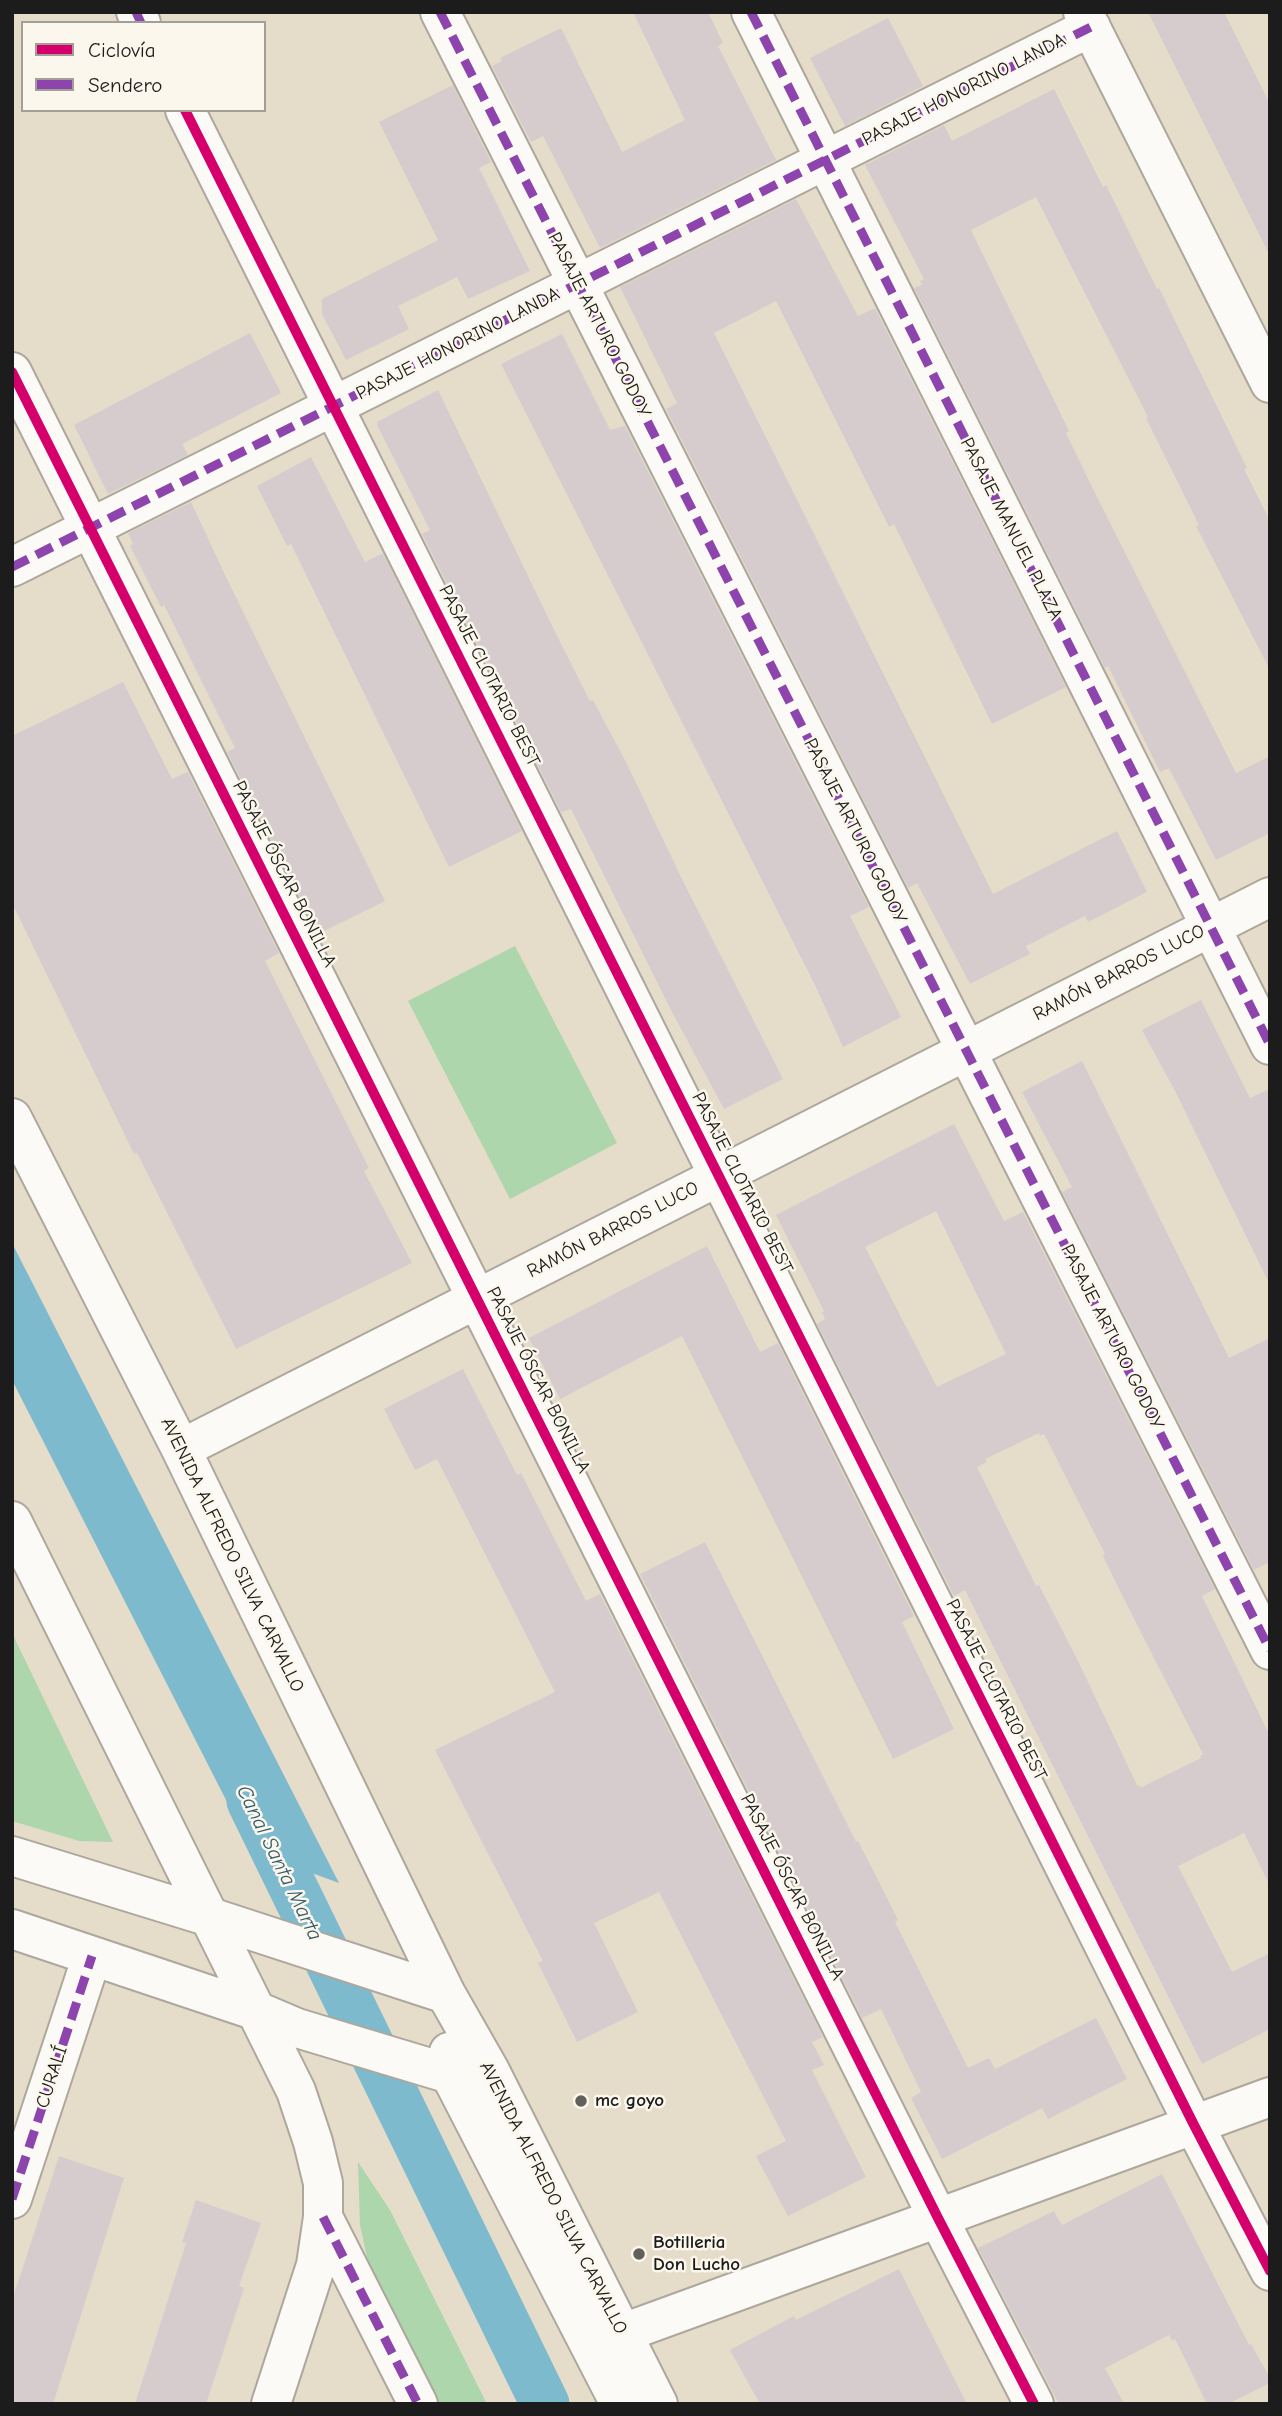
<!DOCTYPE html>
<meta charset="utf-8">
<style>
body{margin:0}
#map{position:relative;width:1282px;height:2416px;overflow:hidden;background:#e6dcca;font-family:"Comic Neue",sans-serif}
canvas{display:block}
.frame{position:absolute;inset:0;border:14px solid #1c1c1c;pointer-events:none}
.legend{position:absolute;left:21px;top:21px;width:245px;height:91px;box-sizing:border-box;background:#fbf7ec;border:2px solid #a29f99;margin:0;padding:9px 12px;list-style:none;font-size:21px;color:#1c1c1c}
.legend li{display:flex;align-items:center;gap:14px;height:35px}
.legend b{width:35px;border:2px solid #a29f99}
</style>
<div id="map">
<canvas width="1282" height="2416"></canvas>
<div class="frame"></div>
<ul class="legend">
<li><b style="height:9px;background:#d6006c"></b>Ciclovía</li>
<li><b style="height:9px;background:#8e44ad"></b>Sendero</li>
</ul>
</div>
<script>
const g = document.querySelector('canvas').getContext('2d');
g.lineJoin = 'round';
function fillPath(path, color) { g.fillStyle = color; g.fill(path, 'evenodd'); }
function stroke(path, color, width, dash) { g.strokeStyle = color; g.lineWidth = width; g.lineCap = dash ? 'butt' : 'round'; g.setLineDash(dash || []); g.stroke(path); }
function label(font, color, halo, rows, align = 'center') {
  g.font = font + ' "Comic Neue",sans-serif'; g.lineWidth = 5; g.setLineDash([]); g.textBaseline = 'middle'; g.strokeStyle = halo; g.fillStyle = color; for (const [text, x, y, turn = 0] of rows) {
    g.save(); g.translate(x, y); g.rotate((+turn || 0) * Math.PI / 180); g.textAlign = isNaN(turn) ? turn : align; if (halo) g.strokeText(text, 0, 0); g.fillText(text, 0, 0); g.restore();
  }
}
const green = new Path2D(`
 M515,946L617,1143L510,1199L408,1001Z
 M12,1633L113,1842L79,1841L12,1821Z
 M358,2162L390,2210L487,2404H436L370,2271L360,2225Z`);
const water = new Path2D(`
 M12,1243L339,1883L252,1851L12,1380Z`);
const canal = new Path2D(`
 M251,1801L545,2404`);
const building = new Path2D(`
 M633,12H708L723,43L718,46L776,160L600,248L543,136L531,142L492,66L502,61L500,58L561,28L622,152L685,120Z
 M1148,12H1224L1270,104V256Z
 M888,18L923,86L845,126L810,58Z
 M453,85L491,162L479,168L530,271L468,299L457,277L398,306L409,329L346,360L322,314V299L438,240L379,122Z
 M1054,89L1103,187L1106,185L1157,289L1159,288L1247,468L1244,469L1270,521V670L1196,526L1199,525L1146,418L1148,417L1036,197L971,230L1069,431L1066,433L1097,497L1236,773L1270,756V833L1216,860L1169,768L1160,772L1108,666L1105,668L914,288L922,285L920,281L924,279L865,165L944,125L952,141Z
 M796,199L858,316L875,308L1066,687L992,724L894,524L889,527L776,301L714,333L993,894L1117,831L1147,892L1088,922L1085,916L1026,946L1030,954L970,984L917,883L908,888L666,409L677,403L620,287Z
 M250,333L281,393L182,444L188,455L108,494L74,425Z
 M562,334L610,430L625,426L869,907L850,916L901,1017L843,1047L815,985L501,364Z
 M438,390L559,640L590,701L593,700L627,764L681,877L783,1079L724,1109L672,1012L571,809L561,812L422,534L430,530L377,425V422Z
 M311,457L365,562L383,553L522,831L449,867L291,544L287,546L257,486Z
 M191,502L226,577L385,901L318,934L227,752L235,748L205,688L164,605L161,607L130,546L133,544L128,533Z
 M123,682L172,779L188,772L279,953L265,961L369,1168L364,1171L412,1263L236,1349L137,1153L134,1154L12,903V736Z
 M1201,1000L1250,1098L1270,1089V1285L1175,1091L1142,1030Z
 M1082,1061L1229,1358L1270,1338V1562L1254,1570L1062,1192L1072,1187L1022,1092Z
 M954,1124L1004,1221L1023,1212L1215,1589L1202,1596L1270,1736V1886L1244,1833L1178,1866L1232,1972L1270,1953V2029L1202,2064L965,1590L954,1596L817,1324L825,1319L822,1312L824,1311L776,1215ZM936,1211L1006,1354L937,1387L865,1247ZM1039,1433L1040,1436L1044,1434L1105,1554L1103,1556L1122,1595L1203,1754L1200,1756L1201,1758L1142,1787L1137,1785L1077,1659L1039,1585L1036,1586L977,1467L987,1462L985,1459Z
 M707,1246L760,1352L778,1343L914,1616L902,1622L954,1729L893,1759L682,1336L560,1399L529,1338Z
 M463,1369L517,1475L521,1473L586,1601L600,1594L823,2037L812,2042L824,2065L812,2070L866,2177L788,2216L756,2156L786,2141L659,1892L594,1923L638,2012L577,2042L538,1963L543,1961L435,1750L555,1692L437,1459L415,1470L384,1409Z
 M705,1542L856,1842L858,1841L878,1880L898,1920L895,1922L968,2068L989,2058L995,2069L1096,2018L1127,2079L1048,2119L1042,2108L942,2159L911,2098L921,2092L881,2009L862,2018L640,1574Z
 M59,2156L124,2178L53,2404H12V2301Z
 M1162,2174L1249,2345L1251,2344L1270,2378V2383L1228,2404H1207L1175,2339L1172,2341L1169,2335L1105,2368L1124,2404H1059L978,2248L1054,2211L1062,2225Z
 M196,2200L261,2223L239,2286L244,2288L206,2404H135L186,2243L182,2242Z
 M899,2269L967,2404H760L730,2350L794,2316L796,2320Z`);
const minor = new Path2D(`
 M136,12L141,23
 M440,12L1270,1650
 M751,12L1270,1045
 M1083,12L1270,383
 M185,110L1194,2125L1270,2271
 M12,372L938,2218L1034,2404
 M12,567L1091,27
 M12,1118L181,1449L446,1994L490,2071L658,2404
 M181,1449L1270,897
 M12,1521L296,2091L313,2142L323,2183V2217L418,2404
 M12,1856L210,1917L446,1994
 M12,1929L257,2011L297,2028L450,2074L490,2071
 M449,2052L450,2074L620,2404
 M12,2199L92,1956
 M590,2345L1270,2097
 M271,2404L316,2265L323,2217`);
const quiet = new Path2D(`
 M136,12L141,23
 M440,12L1270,1650
 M751,12L1270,1045
 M12,567L1091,27
 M12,2199L92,1956
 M323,2217L418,2404`);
const cycleway = new Path2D(`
 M185,110L1194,2125L1270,2271
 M12,372L938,2218L1034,2404`);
const markers = [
 [581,2101,7,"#635f59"],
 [639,2254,7,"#635f59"]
];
const streetNames = [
 ["PASAJE HONORINO LANDA",964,90,-27],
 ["PASAJE ARTURO GODOY",599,325,63],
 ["PASAJE HONORINO LANDA",458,344,-27],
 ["PASAJE MANUEL PLAZA",1011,529,63],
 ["PASAJE CLOTARIO BEST",489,676,63],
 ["PASAJE ARTURO GODOY",855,831,63],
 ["PASAJE ÓSCAR BONILLA",284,874,63],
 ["RAMÓN BARROS LUCO",1119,973,-27],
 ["PASAJE CLOTARIO BEST",742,1183,63],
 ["RAMÓN BARROS LUCO",613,1230,-27],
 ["PASAJE ARTURO GODOY",1112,1337,63],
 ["PASAJE ÓSCAR BONILLA",538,1380,63],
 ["AVENIDA ALFREDO SILVA CARVALLO",232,1555,64],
 ["PASAJE CLOTARIO BEST",996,1690,63],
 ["PASAJE ÓSCAR BONILLA",792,1887,63],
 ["CURALÍ",52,2077,-72],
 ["AVENIDA ALFREDO SILVA CARVALLO",553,2198,63]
];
const poiNames = [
 ["mc goyo",595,2101],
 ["Botilleria",653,2243],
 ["Don Lucho",653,2265]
];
const waterNames = [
 ["Canal Santa Marta",279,1863,64]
];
fillPath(green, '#add6ac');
fillPath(water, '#7ebace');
stroke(canal, '#7ebace', 49);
fillPath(building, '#d6ccce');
stroke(minor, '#ada79c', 42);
stroke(minor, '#fbfaf7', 38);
stroke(quiet, '#8e44ad', 9, [18, 9]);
stroke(cycleway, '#d6006c', 10);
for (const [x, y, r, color] of markers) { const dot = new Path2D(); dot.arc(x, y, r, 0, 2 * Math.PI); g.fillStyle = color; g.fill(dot); stroke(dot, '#fbf7ec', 2.5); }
label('19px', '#1c1c1c', '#fbf7ec', streetNames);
label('bold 19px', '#1c1c1c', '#fbf7ec', poiNames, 'left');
label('italic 21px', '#345c6d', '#fbf7ec', waterNames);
</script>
